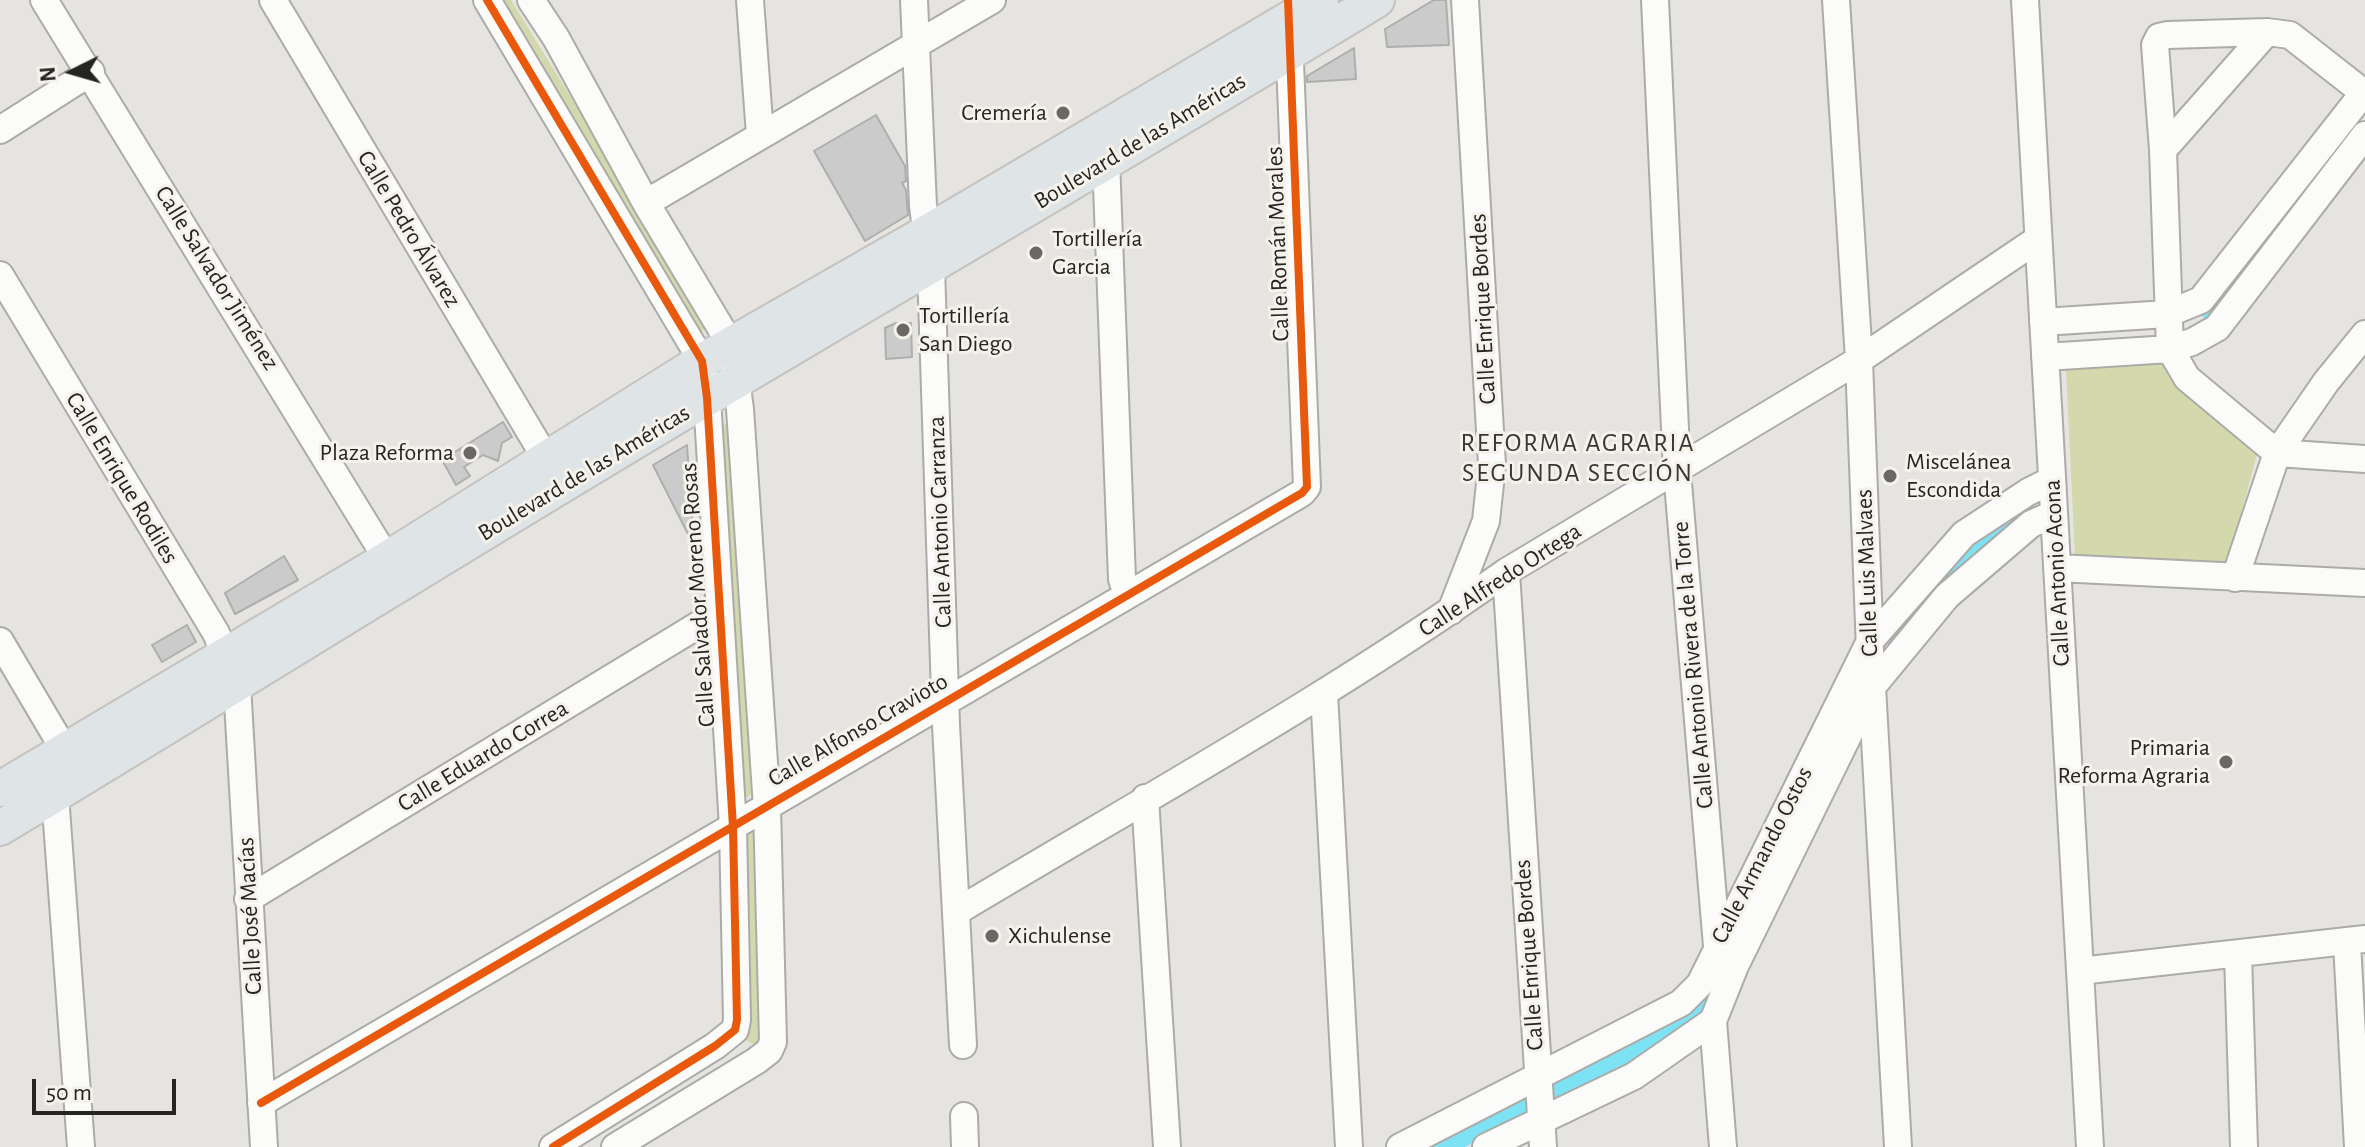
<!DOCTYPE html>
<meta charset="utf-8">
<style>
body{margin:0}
#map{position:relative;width:2365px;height:1147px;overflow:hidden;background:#e6e4e0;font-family:"Alegreya Sans",sans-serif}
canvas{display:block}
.north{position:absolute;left:32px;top:32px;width:80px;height:80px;-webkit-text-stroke:6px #f5f2eb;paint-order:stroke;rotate:265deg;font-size:22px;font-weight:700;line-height:32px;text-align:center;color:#262522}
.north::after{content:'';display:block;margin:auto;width:28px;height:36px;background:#262522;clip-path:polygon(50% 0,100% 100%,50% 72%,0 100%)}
.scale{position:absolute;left:32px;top:1079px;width:144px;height:36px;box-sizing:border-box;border:4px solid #262522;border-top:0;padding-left:10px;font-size:24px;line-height:28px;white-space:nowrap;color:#262522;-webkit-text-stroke:6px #f5f2eb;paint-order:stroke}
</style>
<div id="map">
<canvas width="2365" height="1147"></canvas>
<div class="north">N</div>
<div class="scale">50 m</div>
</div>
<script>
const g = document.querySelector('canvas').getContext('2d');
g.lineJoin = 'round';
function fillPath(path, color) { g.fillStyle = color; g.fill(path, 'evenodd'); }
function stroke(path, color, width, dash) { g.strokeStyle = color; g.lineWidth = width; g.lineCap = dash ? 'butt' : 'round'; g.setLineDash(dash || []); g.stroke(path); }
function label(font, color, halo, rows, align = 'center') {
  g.font = font + ' "Alegreya Sans",sans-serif'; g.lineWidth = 6; g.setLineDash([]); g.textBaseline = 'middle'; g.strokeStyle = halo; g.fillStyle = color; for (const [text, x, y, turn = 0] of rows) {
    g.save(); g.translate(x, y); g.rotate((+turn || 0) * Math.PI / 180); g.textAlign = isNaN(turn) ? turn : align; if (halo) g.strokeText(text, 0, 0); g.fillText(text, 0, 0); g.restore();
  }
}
const green = new Path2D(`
 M498,0H511L711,326L697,334Z
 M2164,360L2165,371L2257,444L2258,450L2229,560L2223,565L2075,557L2066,369Z
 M732,420L752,794L736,804L715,431Z
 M754,821L763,1048L747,1041L738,830Z`);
const canal = new Path2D(`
 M2211,311L2292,209
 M1893,635L1961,562L2020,519
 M1443,1147L1664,1034C1685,1017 1704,1003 1716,978`);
const building = new Path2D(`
 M1434,0H1446L1449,45L1387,47L1385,29Z
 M1354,48L1356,79L1307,82V76Z
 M876,115L905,166L906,181L902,183L906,190L908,215L865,241L814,151Z
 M896,323H911L912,357L886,359L885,328Z
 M503,422L512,437L502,443L498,461L483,455L464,467L470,476L456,485L442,460Z
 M687,445L694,546L653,465Z
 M284,556L298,580L235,614L225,593Z
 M187,625L196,642L162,662L152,645Z`);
const minor = new Path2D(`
 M44,0L387,559
 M273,0L545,457
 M487,0L702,361L707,398L733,827L737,1020L735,1030L715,1046L553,1147
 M531,0L556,38L646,203L731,345L740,409L767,807L773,1042L769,1051L756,1061L615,1147
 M750,0L760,135
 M914,0L923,206L931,268L946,725L963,1045
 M1655,0L1677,471L1717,946
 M1836,0L1859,360L1870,651L1898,1147
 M2025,0L2090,1147
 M2364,93L2290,35L2267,32L2168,35L2159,37L2155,45L2163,150L2170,349L2187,378L2277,453L2365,459
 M0,130L91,72
 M2163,150L2267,32
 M1106,160L1122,579L1127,595
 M646,203L992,0
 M0,275L216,633L237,685L264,1147
 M2043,322L2167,314L2201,300L2365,91
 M2045,357L2170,349L2192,342L2217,328L2365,135
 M2057,568L2365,583
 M1506,572L1543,1147
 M2235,578L2277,453L2326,382L2365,334
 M1451,611L1486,521L1492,465L1465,0
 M0,641L65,751
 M1324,693L1349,1147
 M55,795L81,1147
 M1145,798L1167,1147
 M248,899L718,613
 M956,912C1141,801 1330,697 1506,572L1859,360L2038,239
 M2347,943L2358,1147
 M2238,955L2244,1147
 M2080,971L2365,939
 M1713,1021L1723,1147
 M261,1103L1302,493L1307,487L1289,37
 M964,1116L965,1147
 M1400,1147L1681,1003L1700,984L1870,641L1964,534L2028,492L2052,480
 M1486,1147L1634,1076L1713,1021L1735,966L1872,687L1947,596L2031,524L2054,514`);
const major = new Path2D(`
 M0,789L387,559L702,361L926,233L1321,0
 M0,828C237,685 472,538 711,396C933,264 1156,134 1377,0`);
const cycleway = new Path2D(`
 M487,0L702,361L707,398L733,827L737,1020L735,1030L715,1046L553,1147
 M261,1103L1302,493L1307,487L1288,0`);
const markers = [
 [1063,113,8,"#696864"],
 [1036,253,8,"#696864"],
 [903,330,8,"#696864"],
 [470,453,8,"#696864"],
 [1890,476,8,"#696864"],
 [2226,762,8,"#696864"],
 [992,936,8,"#696864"]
];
const poiNames = [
 ["Cremería",1047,113,"right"],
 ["Tortillería",1052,239],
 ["Garcia",1052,267],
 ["Tortillería",919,316],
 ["San Diego",919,344],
 ["Plaza Reforma",454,453,"right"],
 ["Miscelánea",1906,462],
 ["Escondida",1906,490],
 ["Primaria",2210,748,"right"],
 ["Reforma Agraria",2210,776,"right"],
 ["Xichulense",1008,936]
];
const streetNames = [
 ["Boulevard de las Américas",1140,141,-31],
 ["Calle Pedro Álvarez",409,229,59],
 ["Calle Román Morales",1278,244,-92],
 ["Calle Salvador Jiménez",217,278,58],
 ["Calle Enrique Bordes",1483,309,-93],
 ["Boulevard de las Américas",584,473,-31],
 ["Calle Enrique Rodiles",122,478,59],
 ["Calle Antonio Carranza",940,522,-92],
 ["Calle Luis Malvaes",1867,573,-92],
 ["Calle Antonio Acona",2057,573,-93],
 ["Calle Alfredo Ortega",1500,580,-33],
 ["Calle Salvador Moreno Rosas",698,595,-94],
 ["Calle Antonio Rivera de la Torre",1693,665,-95],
 ["Calle Alfonso Cravioto",858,730,-30],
 ["Calle Eduardo Correa",483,756,-31],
 ["Calle Armando Ostos",1762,855,-63],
 ["Calle José Macías",250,916,-93],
 ["Calle Enrique Bordes",1529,955,-94]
];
const neighbourhoodNames = [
 ["REFORMA AGRARIA",1578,443],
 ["SEGUNDA SECCIÓN",1578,473]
];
fillPath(green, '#d4d8ad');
stroke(canal, '#7ee2f5', 20);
fillPath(building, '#cccbcb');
stroke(building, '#aeaead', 2);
stroke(minor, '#adaba8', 30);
stroke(major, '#c3c2bf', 38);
stroke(minor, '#fbfbfa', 26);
stroke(major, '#dfe4e6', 34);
stroke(cycleway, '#e8590c', 8);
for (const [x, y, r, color] of markers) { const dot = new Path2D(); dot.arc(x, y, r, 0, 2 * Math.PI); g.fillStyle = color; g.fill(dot); stroke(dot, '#f5f2eb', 3); }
label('24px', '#262522', '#f5f2eb', poiNames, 'left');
label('24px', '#262522', '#f5f2eb', streetNames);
g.letterSpacing = '2px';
label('26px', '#393731', '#f5f2eb', neighbourhoodNames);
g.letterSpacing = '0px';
</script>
